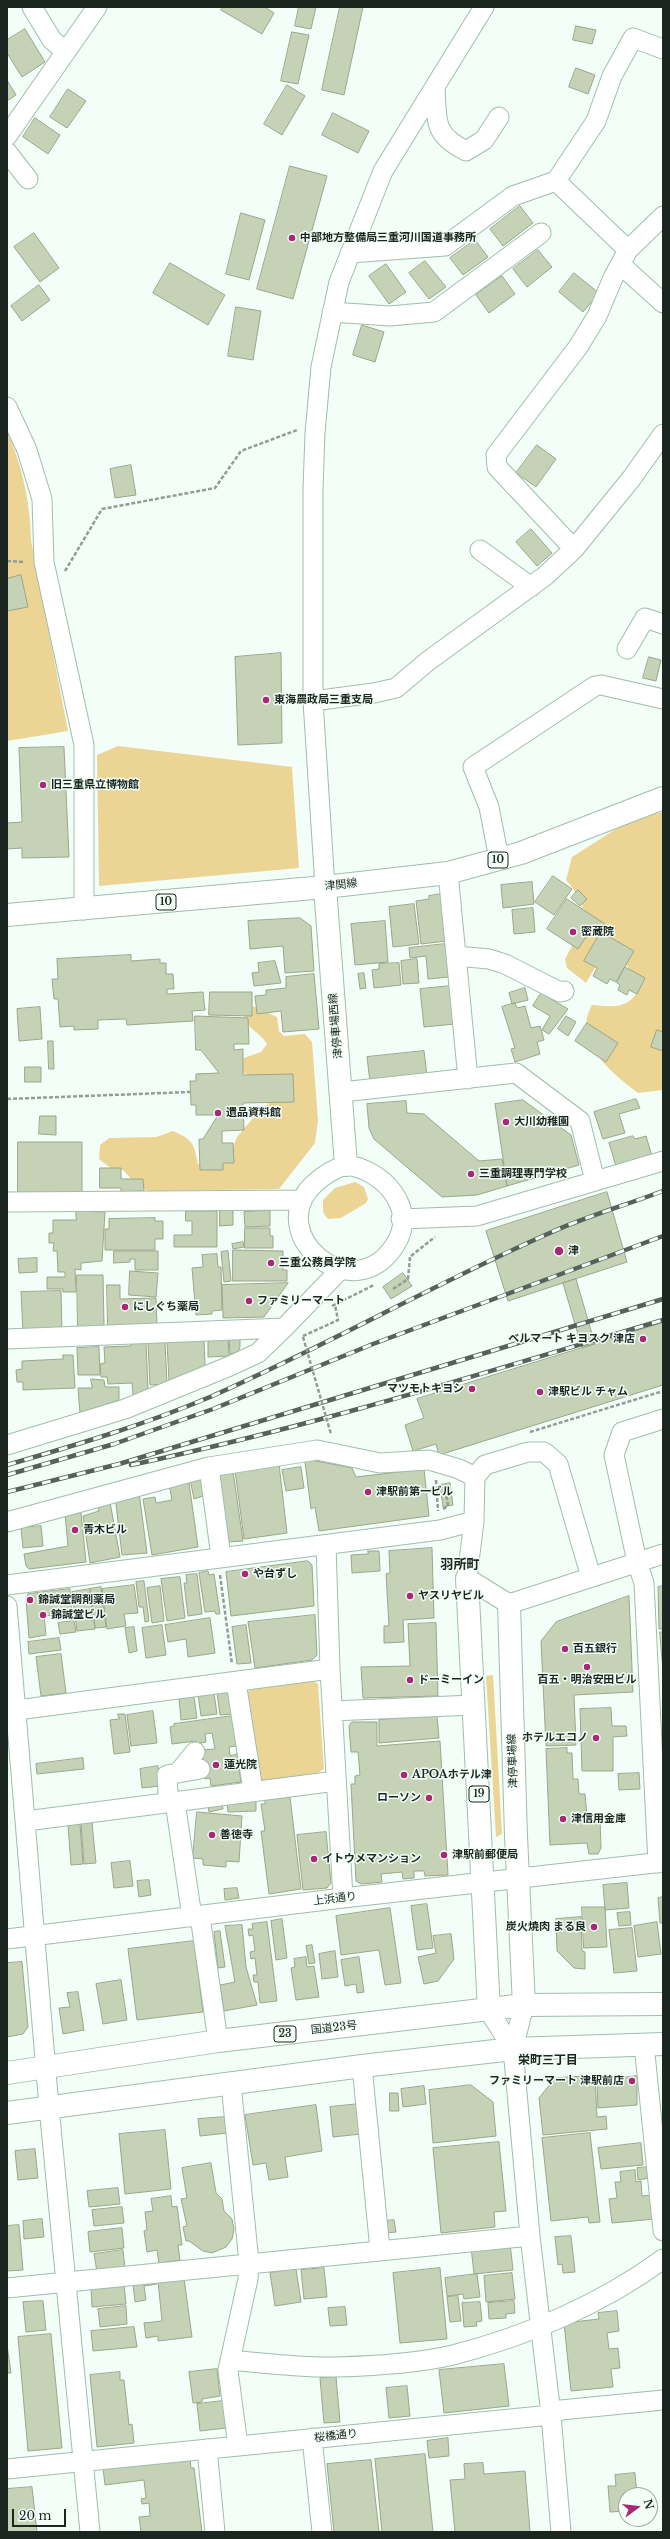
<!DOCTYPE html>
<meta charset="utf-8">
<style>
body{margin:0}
#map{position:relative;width:670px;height:2539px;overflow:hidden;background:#f2fef7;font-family:"Libre Baskerville",serif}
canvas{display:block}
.frame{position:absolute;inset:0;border:8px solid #1a261f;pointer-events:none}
.north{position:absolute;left:618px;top:2487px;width:40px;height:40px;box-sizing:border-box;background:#f2fef7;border:1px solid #9ca8a1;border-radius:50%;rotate:75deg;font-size:11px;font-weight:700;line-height:16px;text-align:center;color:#1a261f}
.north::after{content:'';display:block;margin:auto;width:14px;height:18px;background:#a82877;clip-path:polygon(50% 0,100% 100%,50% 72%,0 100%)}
.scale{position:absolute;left:12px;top:2509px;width:54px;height:18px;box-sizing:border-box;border:2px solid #1a261f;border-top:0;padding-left:5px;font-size:12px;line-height:14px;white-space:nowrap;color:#1a261f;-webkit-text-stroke:3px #f2fef7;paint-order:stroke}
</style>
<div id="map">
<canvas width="670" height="2539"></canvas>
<div class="frame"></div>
<div class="north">N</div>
<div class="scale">20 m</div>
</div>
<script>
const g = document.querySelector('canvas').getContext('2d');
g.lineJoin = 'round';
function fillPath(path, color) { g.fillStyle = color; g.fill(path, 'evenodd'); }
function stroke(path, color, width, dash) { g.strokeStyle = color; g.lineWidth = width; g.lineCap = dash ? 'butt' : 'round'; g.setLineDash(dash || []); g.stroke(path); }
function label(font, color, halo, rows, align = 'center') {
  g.font = font + ' "Libre Baskerville","Noto Sans JP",serif'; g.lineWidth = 3; g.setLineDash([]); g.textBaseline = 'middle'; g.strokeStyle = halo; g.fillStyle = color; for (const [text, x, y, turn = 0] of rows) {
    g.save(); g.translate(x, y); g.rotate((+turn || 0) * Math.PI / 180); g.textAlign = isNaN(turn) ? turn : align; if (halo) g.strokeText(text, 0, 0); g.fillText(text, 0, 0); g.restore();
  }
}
const green = new Path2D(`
 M7,430C22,466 30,501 31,540L68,731L7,741Z
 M118,746L292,767L299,868L99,886L97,755Z
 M663,812V1090L638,1093C612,1073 571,1041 592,1005C609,1006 625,1010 636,994L633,976L620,953L605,951L586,983L567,968L565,959C584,924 595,914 566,880L572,857L630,820Z
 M250,1005L277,1017L279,1031L284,1036L305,1034L312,1042L318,1120L315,1143L279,1189L150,1191L140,1188L123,1170L112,1169L99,1159L100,1145L109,1138L156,1137L173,1131C193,1140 194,1143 198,1164L202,1166L222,1164L228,1160L237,1137L253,1118L270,1102L259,1079L241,1072V1059L261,1052L267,1044C257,1028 245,1031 243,1009Z
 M355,1182L364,1187L368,1199L366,1203L341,1218L328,1219L323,1212V1200L335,1188Z
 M493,1675L502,1834L496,1837L486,1676Z
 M311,1680L318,1684L324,1769L316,1774L262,1782L257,1776L244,1695L251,1689Z`);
const building = new Path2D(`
 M222,7H265L274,13L262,34L221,10Z
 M299,7H316L311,29L295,26Z
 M340,7H363L344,95L322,90Z
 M576,26L596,30L592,44L573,40Z
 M25,29L45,62L22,77L7,53V40Z
 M292,32L309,35L298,84L281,81Z
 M576,68L595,75L588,94L569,87Z
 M7,80L16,95L7,101Z
 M287,85L305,96L282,135L264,124Z
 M68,89L86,101L67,128L50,117Z
 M333,113L369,131L358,153L322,135Z
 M35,118L60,135L48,154L23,137Z
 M290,166L327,176L293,299L257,289Z
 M520,206L533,223L503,246L490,229Z
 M241,213L265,220L249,280L226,274Z
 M34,233L59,268L40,282L14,247Z
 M475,240L488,257L463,275L450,258Z
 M538,250L552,267L527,287L513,269Z
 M425,261L446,287L429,299L409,273Z
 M170,263L225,295L208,325L153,293Z
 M386,264L406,292L389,304L369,276Z
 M574,273L599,293L583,312L559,292Z
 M502,276L515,294L489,313L476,295Z
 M39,285L50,300L22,321L11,306Z
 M236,307L261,311L253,360L228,356Z
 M362,325L384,332L375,362L353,355Z
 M537,445L556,459L536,487L516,473Z
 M131,465L136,495L115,498L110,469Z
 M531,529L552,553L537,566L516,542Z
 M21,575L28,607L7,611V579Z
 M281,653L282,743L238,745L235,657Z
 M649,657L661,660L656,681L643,678Z
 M64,747L69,857L22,858V848L7,849V823L22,822L19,748Z
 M553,876L572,889L554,915L535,902Z
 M532,882L534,904L503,908L501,885Z
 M578,890L587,899L580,906L571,898Z
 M442,894L447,941L421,944L416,901L429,899V896Z
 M567,899L605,924L600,932L592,928L578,949L547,929Z
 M414,904L419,944L393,947L389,907Z
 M533,908L535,932L514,934L512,910Z
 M300,918L311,926L314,971L285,973L283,946L250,949L248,921Z
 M385,921L388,962L355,965L351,924Z
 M601,932L634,951L616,982L610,979L607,984L593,976L597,968L584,961Z
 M445,944L449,977L428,979L426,956L410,958L409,948Z
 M131,955V961L160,959V963H166V974H173L174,989H167V994L203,992L205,1010L192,1011L193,1021L127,1025L126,1019L98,1020V1029L74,1030V1026L60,1027L58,999H54L52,979H58L57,959Z
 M417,959L419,983L403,984L401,961Z
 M275,961L281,983L254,986L252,973L259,972L258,963Z
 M399,963L401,985L374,988L372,970L379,969V964Z
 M625,967L645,978L637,994L629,990L627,995L618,990L620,985L617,983Z
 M364,973L366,988L360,989L358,974Z
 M314,974L319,1029L283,1032L281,1011L257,1014L255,996L266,995V990L286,988V977Z
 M451,986L455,1024L424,1027L420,989Z
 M525,988L528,1000L512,1004L509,993Z
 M210,992H252V1016L209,1015Z
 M541,993L568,1009L549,1034L542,1030L550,1016L533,1006Z
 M515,1003L517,1008L525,1006L531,1028L540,1026L544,1040L537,1042L540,1054L515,1062L511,1049L515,1048L502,1007Z
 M40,1007L42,1039L19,1041L17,1009Z
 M195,1016L248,1018L249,1044H234V1050L243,1049V1075L293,1074L294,1102L243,1103L244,1130L222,1131V1143H233L234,1163H223V1170H200L199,1139H203L218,1115H196V1105H191L190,1081H196V1074L219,1073L201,1050H196Z
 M566,1016L576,1022L568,1036L558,1029Z
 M587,1023L618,1043L606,1062L575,1041Z
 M657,1030L663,1032V1051L651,1047Z
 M48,1041H53L54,1069H49Z
 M424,1051L427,1076L370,1082L367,1057Z
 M25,1067H41V1082H25Z
 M636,1099L640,1108L619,1114L625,1133L603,1139L594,1112Z
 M523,1100L571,1135L579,1165L507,1186L495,1104Z
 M406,1101L407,1113L424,1114L479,1161L502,1159L507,1186L477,1195L442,1197L374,1139L369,1128L367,1104Z
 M40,1116H56V1135L39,1134Z
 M633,1136L635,1139L646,1136L652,1156L616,1166L609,1143Z
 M18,1142H82V1195H18Z
 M100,1168H121V1179H143L144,1191L121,1192V1188H100Z
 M607,1192L627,1262L508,1301L486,1231Z
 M220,1210H233V1225L220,1226Z
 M76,1211L105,1212L102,1261L81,1263V1270L75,1269L76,1292H63V1289H47V1277H65V1272H58L57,1251H53L54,1243H49V1233H53V1220H76Z
 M186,1211H217V1247H174V1235H192V1221H186Z
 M270,1211V1226L245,1227L244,1212Z
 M155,1218V1221H163V1239H155V1250H105V1229H109V1219Z
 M245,1228H270V1236H273V1248H245Z
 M243,1242L244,1247L233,1249L232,1244Z
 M233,1250L283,1251V1270H287V1281H233Z
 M114,1251H158V1270H135V1259H130V1262L114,1263Z
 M228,1251L231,1281L224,1282L221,1252Z
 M217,1254L218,1267H221L222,1310L212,1311V1314L196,1315L192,1268L203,1267L202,1255Z
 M37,1258V1272L19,1273L18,1259Z
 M130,1271L158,1273L156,1297L129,1295Z
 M403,1273L412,1286L391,1299L383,1287Z
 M77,1275H103L104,1327L78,1328Z
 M576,1279L595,1344L582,1348L563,1283Z
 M288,1283L264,1317L223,1318L222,1285Z
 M107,1285H120V1299L156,1298L157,1325L108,1327Z
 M61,1291L62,1331L23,1332L21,1292Z
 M663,1323V1385L439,1455L436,1444L413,1451L405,1425L424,1418L417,1399Z
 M240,1337V1347L238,1352L230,1354L229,1338Z
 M228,1338L229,1356L208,1357V1339Z
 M204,1339L205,1366L169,1382L167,1341Z
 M146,1342L148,1390L133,1395L132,1383L108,1384L107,1377H101L100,1364L105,1363L104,1347L131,1346V1343Z
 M165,1342L167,1384L150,1385L148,1343Z
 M99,1347L100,1375H78L77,1348Z
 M63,1355H73L75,1388L23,1390V1382H17L16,1370L22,1369V1361L63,1359Z
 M91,1379L104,1380L105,1387H119V1400L80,1413L78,1388H92Z
 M311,1460L352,1468L356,1477L424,1469L429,1516L319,1531L315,1507L311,1509L305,1462Z
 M279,1464L287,1533L244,1539L235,1470Z
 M301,1467L304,1488L286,1491L282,1470Z
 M222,1471H233L243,1541L227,1542L218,1478Z
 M199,1477L203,1482L206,1495L194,1499L190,1479Z
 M189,1483L198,1547L152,1555L143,1499L155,1497L156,1503L172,1500L169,1484Z
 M450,1483L453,1505L443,1507L440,1485Z
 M139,1492L147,1553L122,1555L115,1496Z
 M110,1502L120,1557L90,1563L83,1516L99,1511L98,1504Z
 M81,1513L86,1562L29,1569L26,1566L24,1554L68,1546L65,1514Z
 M41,1526L43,1546L23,1548L21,1528Z
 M432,1548L434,1618L403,1620L404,1642L384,1643V1626H389L386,1574L390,1573L389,1551Z
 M368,1551H379L380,1571L352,1573L351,1555L368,1554Z
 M308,1561L312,1565L314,1606L231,1616L226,1572Z
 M208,1571L209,1575L214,1574L220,1614H216L215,1611L205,1612L199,1573Z
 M197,1574L202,1614L188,1616L184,1583H187L186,1575Z
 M180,1577L185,1618L167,1621L161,1579Z
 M144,1581L149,1621L145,1622L143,1607H139L136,1582Z
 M134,1585L138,1613L124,1614L126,1626L107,1629L102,1589Z
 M160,1586L164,1621L152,1623L147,1588Z
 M663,1586V1629H659L658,1587Z
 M101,1587L106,1627L95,1628L90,1589Z
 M70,1589L72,1613L44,1616L46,1635L29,1638L26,1599L28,1594Z
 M90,1589L95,1629L77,1631L72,1592Z
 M629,1596L633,1692L574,1695L576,1745L546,1746L541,1641L556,1622Z
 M315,1615L317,1655L312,1660L255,1668L248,1622Z
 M210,1618L215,1653L188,1657L186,1639L168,1642L165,1625Z
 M74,1621L76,1632L60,1634L58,1623Z
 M436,1623L438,1696L363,1698L361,1667L410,1666L408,1624Z
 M162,1625L166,1655L146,1658L142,1628Z
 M246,1625L251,1663L237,1664L232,1627Z
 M134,1627L137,1651L129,1653L125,1628Z
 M660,1632H663V1670Z
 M59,1638L61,1650L29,1654L28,1642Z
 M61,1654L66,1693L41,1696L36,1657Z
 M226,1692L231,1696L234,1714L220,1715L217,1693Z
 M214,1693L217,1714L201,1716L198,1695Z
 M194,1697L197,1718L181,1720L179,1698Z
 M611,1708L612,1726H626L627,1736L613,1737V1771H582L580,1709Z
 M153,1711L157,1743L131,1746L127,1715Z
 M118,1714H125L130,1752L114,1754L110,1720L119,1719Z
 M233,1716L237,1746L229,1747L230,1756L237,1754L241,1782L211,1786L210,1778L205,1779L201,1750L215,1749L212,1733L205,1734L206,1742L196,1744V1741L172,1744L170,1727L174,1726V1724Z
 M437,1716L439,1738L379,1743V1720Z
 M352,1722H377V1746L440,1741L448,1875L425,1876L424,1871H414V1878L403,1879L402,1872L381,1874L382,1882L361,1884L356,1881L351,1784H355V1776L360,1775L358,1752H351L349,1726Z
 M567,1748V1753H572L573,1779H578L579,1794H585L587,1816L595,1813L600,1817L601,1848L598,1854H589L587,1843L550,1845L546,1749Z
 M83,1758L84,1769L37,1774L36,1764Z
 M158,1766L160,1786L142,1788L140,1769Z
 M639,1773L640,1789L619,1790L618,1774Z
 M290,1797L301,1889L269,1894L261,1831H265L261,1804H265V1800Z
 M256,1800V1811L228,1812L227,1803Z
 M222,1803L223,1809L209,1812L208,1805Z
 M197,1812L242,1816L239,1862L226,1861V1867L203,1865V1859L193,1858Z
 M92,1823L96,1863L84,1864L81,1824Z
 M80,1824L83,1864L71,1865L68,1825Z
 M326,1832L331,1883L327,1888L303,1890L297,1835Z
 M130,1861L133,1886L114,1888L111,1863Z
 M149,1880L151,1895L139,1897L137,1881Z
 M627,1883L629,1908L605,1910L603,1885Z
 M237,1888L239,1898L225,1900L224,1889Z
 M663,1897V1923H660L658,1898Z
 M427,1904L433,1948L417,1950L411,1906Z
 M582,1907H605L607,1947L584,1948Z
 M390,1908L401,1983L385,1985L379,1950L341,1955L336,1916Z
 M630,1912L631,1925L619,1926L617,1913Z
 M581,1917L582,1951L585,1952V1969L574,1968L557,1951L556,1919Z
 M282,1919L287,1958L276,1960L271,1921Z
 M267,1922L277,2001L260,2003L258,1982H254L253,1975H257L255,1958L251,1959L250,1952L255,1951L253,1935L249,1936L248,1929H253L252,1924Z
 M657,1922L661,1954L638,1957L634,1926Z
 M242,1925L246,1967L257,2005L224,2011L220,1985L235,1982L225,1926Z
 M632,1928L637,1971L614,1973L609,1930Z
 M220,1931L225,1967L218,1968L214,1932Z
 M451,1934L454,1959L438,1981L424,1984L418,1957L436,1953L433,1936Z
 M194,1941L203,2012L137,2020L128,1949Z
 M312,1945L315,1963L309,1964L306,1946Z
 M335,1951L338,1977L322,1979L319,1954Z
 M306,1957L307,1967L314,1966L319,1997L296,2000L291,1968L295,1967L294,1959Z
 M359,1957L364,1992L357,1993L356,1984L345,1986L341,1960Z
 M22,1962L28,2027L23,2034L7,2037V1963Z
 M121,1980L127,2020L103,2024L96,1984Z
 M78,1992L84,2030L63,2034L59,2008L70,2007L67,1993Z
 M595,2076L597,2117L606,2116L607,2129L543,2135L539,2098L555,2078Z
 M637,2076V2105L598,2108L597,2081Z
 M471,2085L493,2102L496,2136L433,2143L429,2090Z
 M424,2086L426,2104L403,2107L401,2089Z
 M390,2093H398L399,2111H390Z
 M359,2104L361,2134L333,2137L330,2107Z
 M316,2105L322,2151L285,2157L288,2177L269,2180L266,2163L253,2165L245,2115Z
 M226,2117L228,2133L200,2136L198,2119Z
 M165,2130L171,2189L125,2194L119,2134Z
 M590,2133L600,2222L589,2223L588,2217L551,2221L542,2138Z
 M499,2142L506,2211L494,2212L495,2227L441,2233L433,2148Z
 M641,2143L643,2165L601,2169L598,2148Z
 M35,2149L38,2178L18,2180L15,2151Z
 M211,2163L216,2193L222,2199L224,2211L232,2219L234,2229L232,2239L226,2247L212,2253L203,2251L189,2241H186L183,2227L187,2226L181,2199L187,2198L182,2168Z
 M649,2167L650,2178L638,2180L637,2168Z
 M635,2170L636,2182L641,2181L642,2196L653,2195L655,2219L612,2223L609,2199L617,2198L615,2182H621L620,2172Z
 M118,2188L120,2204L89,2207L87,2191Z
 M171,2196L172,2207L177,2206L182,2245H178L180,2260L159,2263L157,2250L147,2252L144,2231L147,2230L145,2212L153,2211L151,2199Z
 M122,2207L124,2223L94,2226L92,2210Z
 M42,2219L44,2237L24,2239L23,2221Z
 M394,2220L396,2232L386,2233L385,2221Z
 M19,2225L23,2270L7,2271V2226Z
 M122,2228L124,2248L90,2252L88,2232Z
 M571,2236L575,2272L563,2273L562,2264L558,2265L555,2237Z
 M510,2243L513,2270L474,2274L471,2247Z
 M123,2250L125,2268L97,2272L94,2254Z
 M324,2268L327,2297L304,2299L301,2270Z
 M440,2268L447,2339L400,2343L393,2273Z
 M296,2269L301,2302L275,2306L270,2273Z
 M512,2273L515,2299L486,2302L484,2276Z
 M477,2274L480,2297L464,2299L463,2294L447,2296L445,2278Z
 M184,2278L192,2337L158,2341V2336L146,2338L144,2323L162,2321L158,2281Z
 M156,2281L157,2284L144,2286L146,2300L135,2302L133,2284Z
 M124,2284L126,2304L92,2307L91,2287Z
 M458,2296L461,2321L450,2322L447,2297Z
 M43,2301L46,2330L26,2332L23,2302Z
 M514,2301L515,2313L506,2314V2318L489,2319L488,2303Z
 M480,2302L482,2321L476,2322L477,2326L464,2327L462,2303Z
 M126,2306L127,2324L100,2327L98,2309Z
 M345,2307L347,2325L330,2326L328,2308Z
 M617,2311L619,2331L607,2333L609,2349L618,2348L620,2368L611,2369L613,2387L571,2391L564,2323L599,2319L598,2313Z
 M134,2327L137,2347L93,2351L91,2331Z
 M51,2334L62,2448L28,2451L18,2337Z
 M7,2345L11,2373H7Z
 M504,2364L509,2406L444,2413L439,2370Z
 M217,2369L220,2396L202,2399V2402L193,2403L189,2372Z
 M120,2372V2380H124L129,2425L132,2424L134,2443L97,2447L90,2375Z
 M336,2377L340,2422L324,2423L320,2378Z
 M407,2386L410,2416L389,2418L386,2388Z
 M223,2401L226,2428L200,2431L197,2404Z
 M448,2438L449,2456L429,2458L427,2441Z
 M425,2454L433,2532H382L375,2459Z
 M190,2458L191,2468H194L202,2532H141L139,2517L150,2516L149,2503L142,2504L141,2499L146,2498L144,2480L105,2485L103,2468Z
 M371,2460L379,2532H334L327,2464Z
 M483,2463L484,2474L525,2471L530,2532H455L450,2480L465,2479L464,2464Z
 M635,2473L637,2495H626V2511L610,2512L608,2486H616L615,2475Z
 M32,2487L37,2532H7V2489Z`);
const path = new Path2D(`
 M7,561L25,562
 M65,571L102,509L215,488L241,451L297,430
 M7,1099L190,1092
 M411,1256L435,1237
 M393,1289L408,1279L410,1257
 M332,1306L374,1285
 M303,1336L338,1320L335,1305
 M530,1432L663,1391
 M436,1480L438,1511
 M443,1509L448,1506L445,1485
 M220,1575L232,1664`);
const minor = new Path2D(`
 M32,7L52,40L66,52
 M435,87C437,122 433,134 466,151L484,140L499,117
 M7,136L97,7
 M7,152L28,179
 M556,181L596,121L612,76L633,38L663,49
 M350,253L445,246L513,196L556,181L628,250
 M621,265L663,303
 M332,312L390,316L434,312L541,233
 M7,407L27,450L42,499L44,562L84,745V910
 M574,549L497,467L496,455L578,347L597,316L613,278L628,250L663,216
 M480,550L531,587
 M627,649L645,618L663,624
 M313,701L374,693L396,688L428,661L545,576L574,549L631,479L663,434
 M499,859L489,807L473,767L595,686L601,685L663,699
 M448,873L468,1079
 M325,887L313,701V489L315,433L321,367L339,282L383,171L484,7
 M456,956L489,959L505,964L560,992L564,991
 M342,1092L516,1073L580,1121L595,1181
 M346,1165C382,1169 419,1208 395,1245C352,1312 261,1232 315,1183C325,1174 333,1169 346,1165Z
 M7,1202L301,1200
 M401,1219L477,1216L663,1161
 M7,1339L284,1328L340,1270
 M7,1445L125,1409L230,1366L258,1353L284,1328
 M209,1467L221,1557
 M7,1522L209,1467L317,1450L380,1463L429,1460L459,1469L475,1477
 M326,1545L330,1669L343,1898
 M591,1577L558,1464L544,1452H528L485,1465L475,1477L474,1521L467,1578L509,1604L663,1554
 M7,1585L440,1530L474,1521
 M7,1606L49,2107L90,2532
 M236,1682L253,1790
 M17,1710L330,1669
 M332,1711L474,1705
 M178,1773L200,1769
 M168,1793L167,1775L178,1773L195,1752
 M175,1802L192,1917
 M26,1821L336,1781
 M658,1863L644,1583L637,1562L614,1455L622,1432L663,1419
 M200,1916L218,2041
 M7,1939L343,1898L663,1862
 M524,2005L513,2049L530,2236L551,2415L561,2532
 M489,2011L513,2049
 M644,2044L663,2231
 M362,2066L380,2250
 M231,2084L249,2262L248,2279L228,2370L238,2446
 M7,2288L530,2236
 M230,2360C265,2363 301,2368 336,2367C374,2366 415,2364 453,2355C527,2336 602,2304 663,2259
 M312,2438L322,2532
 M207,2449L215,2532
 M7,2469L551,2415L561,2410L663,2400`);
const major = new Path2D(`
 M325,887L346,1165
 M7,915L325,887L448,873L521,853L663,798
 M467,1578L489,2011
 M509,1604L516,1836L524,2005`);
const highway = new Path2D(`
 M7,2073L218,2041L524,2005L663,2004
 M7,2113L362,2066L513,2049L663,2044`);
const rail = new Path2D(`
 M7,1465C76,1445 144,1425 210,1397C326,1346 436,1283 552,1232C588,1216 626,1205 663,1191
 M131,1465C311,1427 487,1372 663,1320
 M7,1475L114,1444L213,1409L373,1344L663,1236
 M7,1492L119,1464L663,1299`);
const pathBridge = new Path2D(`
 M303,1337L331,1434`);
const markers = [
 [292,238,4,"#a82877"],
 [266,700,4,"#a82877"],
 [43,785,4,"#a82877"],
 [573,932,4,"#a82877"],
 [218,1113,4,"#a82877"],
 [506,1122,4,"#a82877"],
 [471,1174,4,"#a82877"],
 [559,1251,5,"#a82877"],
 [271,1263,4,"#a82877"],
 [249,1301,4,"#a82877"],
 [125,1307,4,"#a82877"],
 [643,1339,4,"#a82877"],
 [472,1389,4,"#a82877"],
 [540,1392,4,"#a82877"],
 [368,1492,4,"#a82877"],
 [75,1530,4,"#a82877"],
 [245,1574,4,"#a82877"],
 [410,1596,4,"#a82877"],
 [30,1600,4,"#a82877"],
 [43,1615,4,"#a82877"],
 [565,1649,4,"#a82877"],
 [587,1667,4,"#a82877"],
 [410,1680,4,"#a82877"],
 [596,1738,4,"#a82877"],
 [216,1765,4,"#a82877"],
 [404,1775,4,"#a82877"],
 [429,1798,4,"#a82877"],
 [563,1819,4,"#a82877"],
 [212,1835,4,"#a82877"],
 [444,1855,4,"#a82877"],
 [314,1859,4,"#a82877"],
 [594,1927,4,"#a82877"],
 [632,2081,4,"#a82877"]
];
const shields = [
 [498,860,20],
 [166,902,20],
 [479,1794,20],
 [285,2034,22]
];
const shieldNames = [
 ["10",498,860],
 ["10",166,902],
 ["19",479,1794],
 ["23",285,2034]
];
const poiNames = [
 ["中部地方整備局三重河川国道事務所",300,238],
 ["東海農政局三重支局",274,700],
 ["旧三重県立博物館",51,785],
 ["密蔵院",581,932],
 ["遺品資料館",226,1113],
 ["大川幼稚園",514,1122],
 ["三重調理専門学校",479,1174],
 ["津",568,1251],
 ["三重公務員学院",279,1263],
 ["ファミリーマート",257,1301],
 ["にしぐち薬局",133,1307],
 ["ベルマート キヨスク 津店",635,1339,"right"],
 ["マツモトキヨシ",464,1389,"right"],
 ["津駅ビル チャム",548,1392],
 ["津駅前第一ビル",376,1492],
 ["青木ビル",83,1530],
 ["や台ずし",253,1574],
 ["ヤスリヤビル",418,1596],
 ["錦誠堂調剤薬局",38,1600],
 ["錦誠堂ビル",51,1615],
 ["百五銀行",573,1649],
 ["ドーミーイン",418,1680],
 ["百五・明治安田ビル",587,1680,"center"],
 ["ホテルエコノ",588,1738,"right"],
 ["蓮光院",224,1765],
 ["APOAホテル津",412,1775],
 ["ローソン",421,1798,"right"],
 ["津信用金庫",571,1819],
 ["善徳寺",220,1835],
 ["津駅前郵便局",452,1855],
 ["イトウメマンション",322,1859],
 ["炭火焼肉 まる良",586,1927,"right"],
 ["ファミリーマート 津駅前店",624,2081,"right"]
];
const streetNames = [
 ["津関線",341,885,-6],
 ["津停車場西線",336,1026,-95],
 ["津停車場線",513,1761,-92],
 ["上浜通り",335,1899,-7],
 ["国道23号",334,2028,-6],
 ["桜橋通り",336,2436,-6]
];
const neighbourhoodNames = [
 ["栄町三丁目",548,2061]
];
const quarterNames = [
 ["羽所町",460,1565]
];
fillPath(green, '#ecd594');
fillPath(building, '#c6d2b5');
stroke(building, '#9ba689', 1);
stroke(minor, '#9fbeac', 21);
stroke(major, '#9fbeac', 24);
stroke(highway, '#9fbeac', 24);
stroke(path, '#919d96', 2.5, [4, 2]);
stroke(minor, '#fff', 19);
stroke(major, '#fff', 22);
stroke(highway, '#fff', 22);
stroke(rail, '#55615a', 4.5);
stroke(rail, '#f2fef7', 3, [9]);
stroke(pathBridge, '#919d96', 2.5, [4, 2]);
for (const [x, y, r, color] of markers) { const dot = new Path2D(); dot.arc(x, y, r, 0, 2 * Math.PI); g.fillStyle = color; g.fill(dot); stroke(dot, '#f2fef7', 1.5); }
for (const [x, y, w] of shields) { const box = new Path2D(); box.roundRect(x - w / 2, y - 8, w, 16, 3); g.fillStyle = '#f2fef7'; g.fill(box); stroke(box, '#1a261f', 1); }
label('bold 10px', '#1a261f', null, shieldNames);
label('bold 11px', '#1a261f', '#f2fef7', poiNames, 'left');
label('11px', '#1a261f', '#f2fef7', streetNames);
label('bold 12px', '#1a261f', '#f2fef7', neighbourhoodNames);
label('bold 13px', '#1a261f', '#f2fef7', quarterNames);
</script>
